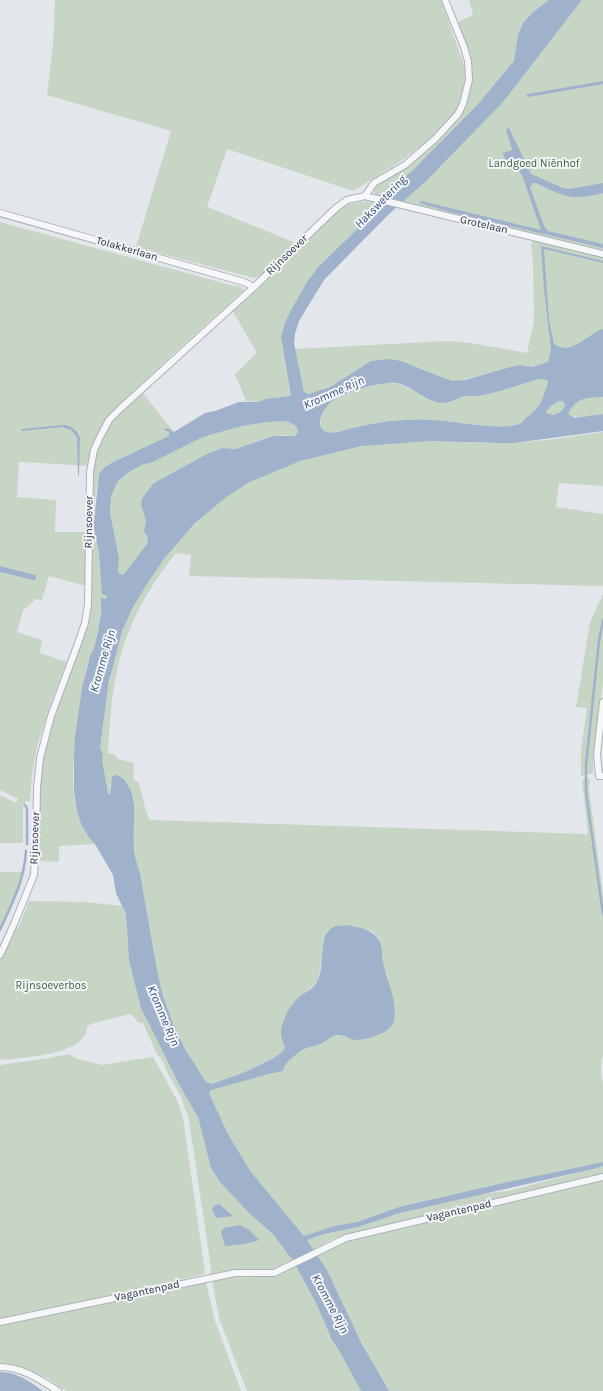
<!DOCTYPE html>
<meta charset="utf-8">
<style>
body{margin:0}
canvas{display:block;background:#e3e6eb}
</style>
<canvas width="603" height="1391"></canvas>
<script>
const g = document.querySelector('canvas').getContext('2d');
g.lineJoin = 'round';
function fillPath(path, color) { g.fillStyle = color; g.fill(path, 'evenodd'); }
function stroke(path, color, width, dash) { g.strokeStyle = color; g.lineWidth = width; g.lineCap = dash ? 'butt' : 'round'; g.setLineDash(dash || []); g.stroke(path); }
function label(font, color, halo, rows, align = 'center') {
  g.font = font + ' Karla,sans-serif'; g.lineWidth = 4; g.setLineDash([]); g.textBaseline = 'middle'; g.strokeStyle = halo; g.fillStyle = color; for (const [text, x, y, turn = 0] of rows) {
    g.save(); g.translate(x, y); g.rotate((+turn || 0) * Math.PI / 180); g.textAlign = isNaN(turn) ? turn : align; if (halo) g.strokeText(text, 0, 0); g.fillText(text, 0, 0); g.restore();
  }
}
const green = new Path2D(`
 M55,0H441L464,65C467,81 462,102 454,116C449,123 441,130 434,135C409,157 381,174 353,191L227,149L207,207L296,243L262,276L254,278L136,247L171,131L47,95L53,45Z
 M469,0H549L533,12L523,23L518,34L514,61L478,104L411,172L407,175L391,199L376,196L373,190L378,184L457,119L471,79L456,23L473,15Z
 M582,0H603V344L532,367L520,365L510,367L459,381H452L420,368L389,359L382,360L371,361L330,387L310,394L304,392L295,349L449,341L470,343L527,353L534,320L533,264L531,244H532V234L402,202C464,136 528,72 582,0Z
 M366,201L376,202V203L383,205L380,207L319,266L303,289L283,330L282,344L291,396L265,399L259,402L246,401L235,374L257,353L232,310L337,212L348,204Z
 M0,222L234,286H240L244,290L171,356L106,418C97,433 90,448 87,465L80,466L75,465L19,462L17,497L56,500L55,532H86V586L49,576L42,600L36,599L23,610L17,632L42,640L40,653L67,662L52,699L37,747L32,774L30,801H26L23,808V843H0V795L16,803L18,799L0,790V572L33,580L35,575L0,566Z
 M539,379L547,380L548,383C542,400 541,407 526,418C524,420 522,423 519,424C500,431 454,421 432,420C402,418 370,423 342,431C337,432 328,434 324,432C315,427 325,407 330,402C342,392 361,389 375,385C401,378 410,392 432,399C435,400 437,402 440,403C450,405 457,398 466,396C472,396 478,396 484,395C503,391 521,384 539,379Z
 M142,392L174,432L165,428L164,430L169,432V436C152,448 106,457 98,478L94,509V529L99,552L101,570L107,596L106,599L101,598C101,614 99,630 95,646C94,650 91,653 90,657C86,666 85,677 83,686C80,697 80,709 78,720C73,758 65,815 95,844L59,846V862L40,861L39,787L41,768L52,720L83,638L90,610L92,592L91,483L96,450L105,431L114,418Z
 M589,397H603V414C592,415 577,421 568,414C572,405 579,400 589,397Z
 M559,401H563L565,405L562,411L554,415L546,413V412L551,406Z
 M285,421L289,422L296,426L298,432L295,436L282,435L262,439L244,448L236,449L222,448L205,455L154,483L146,493L142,499L141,504L146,521L144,529L148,538L147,544L125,574L122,575L118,572L119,562L110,513L111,496L118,481L129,472L142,465L153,462L203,437L242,426L268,422Z
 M603,432V486L559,483L556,507L603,514V586L189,576L191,555L176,553C156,578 138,606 127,636C113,672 110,715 108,753L115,755L117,759L134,763L133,779L139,783L146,812L150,820L588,834L582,780L590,778L589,789L603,894V1055C600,1065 601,1074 603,1084V1162L503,1183L399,1207L357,1222L334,1226L304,1236L251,1172L228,1134L209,1093L210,1090L269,1074L283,1071L285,1063L296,1053L327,1040L333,1036L343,1035L355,1040L380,1035L394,1020L395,1013L387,975L383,967L382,945L379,938L373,932L358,927L340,925L332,927L327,931L325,938L318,981L293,1004L282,1024L283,1042L285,1048L281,1053L272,1059L245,1072L212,1084L206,1083L185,1049L174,1026L163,996L157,970L140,873L136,861L134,846L135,811L134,799L122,777L116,775L110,785V794H108C104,784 102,771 102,761C102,754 103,755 100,748C104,726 105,703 110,680C112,665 117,649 122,634C132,603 153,573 174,547C189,529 206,511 225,497C237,488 251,482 264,476C316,451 372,442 430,441C452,441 475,444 498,443C533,443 568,437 603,432Z
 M603,594V683L593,755V773L581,776V750L587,708L576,707L590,622Z
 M0,872H25L0,930Z
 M29,901L84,902L123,906L127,927L128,944L147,1021L198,1117L211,1168L220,1182L250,1214L273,1234L290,1257L295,1261L275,1270L210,1276L211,1268L188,1114H187L181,1097L165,1068C165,1063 161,1057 157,1054L143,1023H139L131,1014L94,1023L87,1026C89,1055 20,1058 0,1060V960L14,928L18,929Z
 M69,1054L77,1059L103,1065L153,1057L177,1100L183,1118L205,1273L201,1275L0,1319V1065L50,1058Z
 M603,1166V1173L349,1234L333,1239L313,1250L306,1240L324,1234L358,1227L400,1213L479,1194L508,1191Z
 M603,1180V1391H389C380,1375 370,1360 362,1343C347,1314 336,1283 317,1255L343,1242Z
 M296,1266L316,1303L332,1340L340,1352L361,1391H247L219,1318L212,1280C235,1274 262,1281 285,1272C289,1270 292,1268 296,1266Z
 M202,1282L206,1283L215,1321L241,1391H66C47,1377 24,1363 0,1364V1326Z`);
const water = new Path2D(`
 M549,0H582L503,102L426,181L387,216L324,280L299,321L295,334L294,343L304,392L309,394L330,387L371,361L389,359L401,361L452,381L465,380L510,367L520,365L532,367L548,362L551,350L544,289L541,246L603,261V263L545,249L544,250L549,320L554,344C571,357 587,334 603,329V397C587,397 576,398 568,414L575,418L603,414V431L514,443H497L430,441L362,446L300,461L250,482L226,497L195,523L164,559L145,587L132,609L122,632L109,681L100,748L103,754L102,760L108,794H110L112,777L115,775C123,776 126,782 130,789C138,808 133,825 134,845C134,855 137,864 140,873L157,970L163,996L174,1026L185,1049L206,1082L212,1084L245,1072L272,1059L281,1053L285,1048C283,1043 281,1038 281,1033C281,1022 290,1005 298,998C305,992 315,988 318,980C324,968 320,938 329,930C334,924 345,925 352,926C365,928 382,934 382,950C381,973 399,996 394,1021C390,1034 368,1039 356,1040C350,1040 345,1034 338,1035C332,1035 328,1040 322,1043C310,1048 303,1047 293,1057C287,1063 285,1062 283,1071L269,1074L211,1090L209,1093L228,1134L251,1172L304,1236L334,1226L357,1222L399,1207L503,1183L603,1162V1166L593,1169L400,1213L358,1227L324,1234L307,1240L327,1270L362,1344L389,1391H361L340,1352L332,1340L316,1303L296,1266L295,1261L290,1257L273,1234L250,1214L220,1182L211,1168L198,1117L181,1088L141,1008L129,960L127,927L125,912L116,893L113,875L95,844L90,839L82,826L77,812L74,791V754L75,737L82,688L90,656L94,648L98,632L101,613V598L106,599L107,596L102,594L99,552L94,529V521L99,474L104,468L113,462L169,436V432L164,430L165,428L169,429L174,432L205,413L215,411L239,402H259L265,399L291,396L281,337L285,323L289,314L307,282L319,266L380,207L391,199L407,175L411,172L478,104L514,61L518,34L523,23L533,12ZM539,379L547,380L548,383C542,400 541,407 526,418C524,420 522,423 519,424C500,431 454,421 432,420C402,418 370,423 342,431C309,440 319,409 335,399C347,391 383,381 396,383C402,384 408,387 413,390C421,395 434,403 443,403C452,403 458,397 466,396C472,396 478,396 484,395C503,391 521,384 539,379ZM559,401H563L565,405L562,411L554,415L546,413V412L551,406ZM285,421L289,422L296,426L298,432L295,436H273L236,449L222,448L205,455L154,483L146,493L142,499L141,504L146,521L144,531L148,538L147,544L125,573L122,575L118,572L119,559L110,513L111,496L118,481L129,472L142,465L153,462L203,437L242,426L268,422Z
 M603,81V84L528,97L526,96L528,94Z
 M508,128H509L531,174L563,188L569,189L603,183V193C572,201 564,197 536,183H533L530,187L544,226L548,231L603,244V248L454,213L419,203L421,201L541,230L522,175C516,167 508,167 503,155V153L512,150V149L506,130Z
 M63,425C71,425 77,430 80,438L79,476L78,475L77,437L71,430L63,427L21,431L22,429Z
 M0,566L35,575L36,577L35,580H33L0,572Z
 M219,1204L233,1216L216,1218L212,1209L214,1206Z
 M240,1225L249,1230L259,1240L245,1244L225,1246L221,1232L224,1228Z
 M0,1372C17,1372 29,1381 43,1391H0Z`);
const stream = new Path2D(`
 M603,620L599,641L586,765V792L603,914
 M25,805L27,809V844
 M0,930C12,903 24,882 26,851`);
const street = new Path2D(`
 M365,196L374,183L405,165L435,139L458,114L463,104L469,80L468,61L464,47L445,0
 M0,213L244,282L254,287
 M603,702L597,754L599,776H603
 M0,955L14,924L34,875L36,843L37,788L40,758L51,716L77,646L85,623L88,604L90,472L94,450L101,435L109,420L121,408L254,287L336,208L347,200L365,196L603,254
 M0,1322L235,1273H274L346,1238L603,1177
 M0,1367C22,1367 39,1379 58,1391`);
const parkNames = [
 ["Landgoed Niënhof",534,164],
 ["Rijnsoeverbos",51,986]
];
const streetNames = [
 ["Grotelaan",484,225,13],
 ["Tolakkerlaan",127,249,16],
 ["Rijnsoever",287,255,-44],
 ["Rijnsoever",89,522,-89],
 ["Rijnsoever",35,838,-88],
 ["Vagantenpad",459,1211,-13],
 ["Vagantenpad",147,1291,-12]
];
const waterNames = [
 ["Hakswetering",381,202,-46],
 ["Kromme Rijn",334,393,-24],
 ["Kromme Rijn",103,661,-74],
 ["Kromme Rijn",163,1016,67],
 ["Kromme Rijn",330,1304,62]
];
fillPath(green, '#c7d5c4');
fillPath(water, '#9fb1cb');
stroke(stream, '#9fb1cb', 2.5);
stroke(street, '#acb0b9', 8);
stroke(street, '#f6f7f9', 6);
label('11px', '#3c5f38', '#f3f5f8', parkNames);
label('11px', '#2b3243', '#f3f5f8', streetNames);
label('italic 12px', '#354d77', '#f3f5f8', waterNames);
</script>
